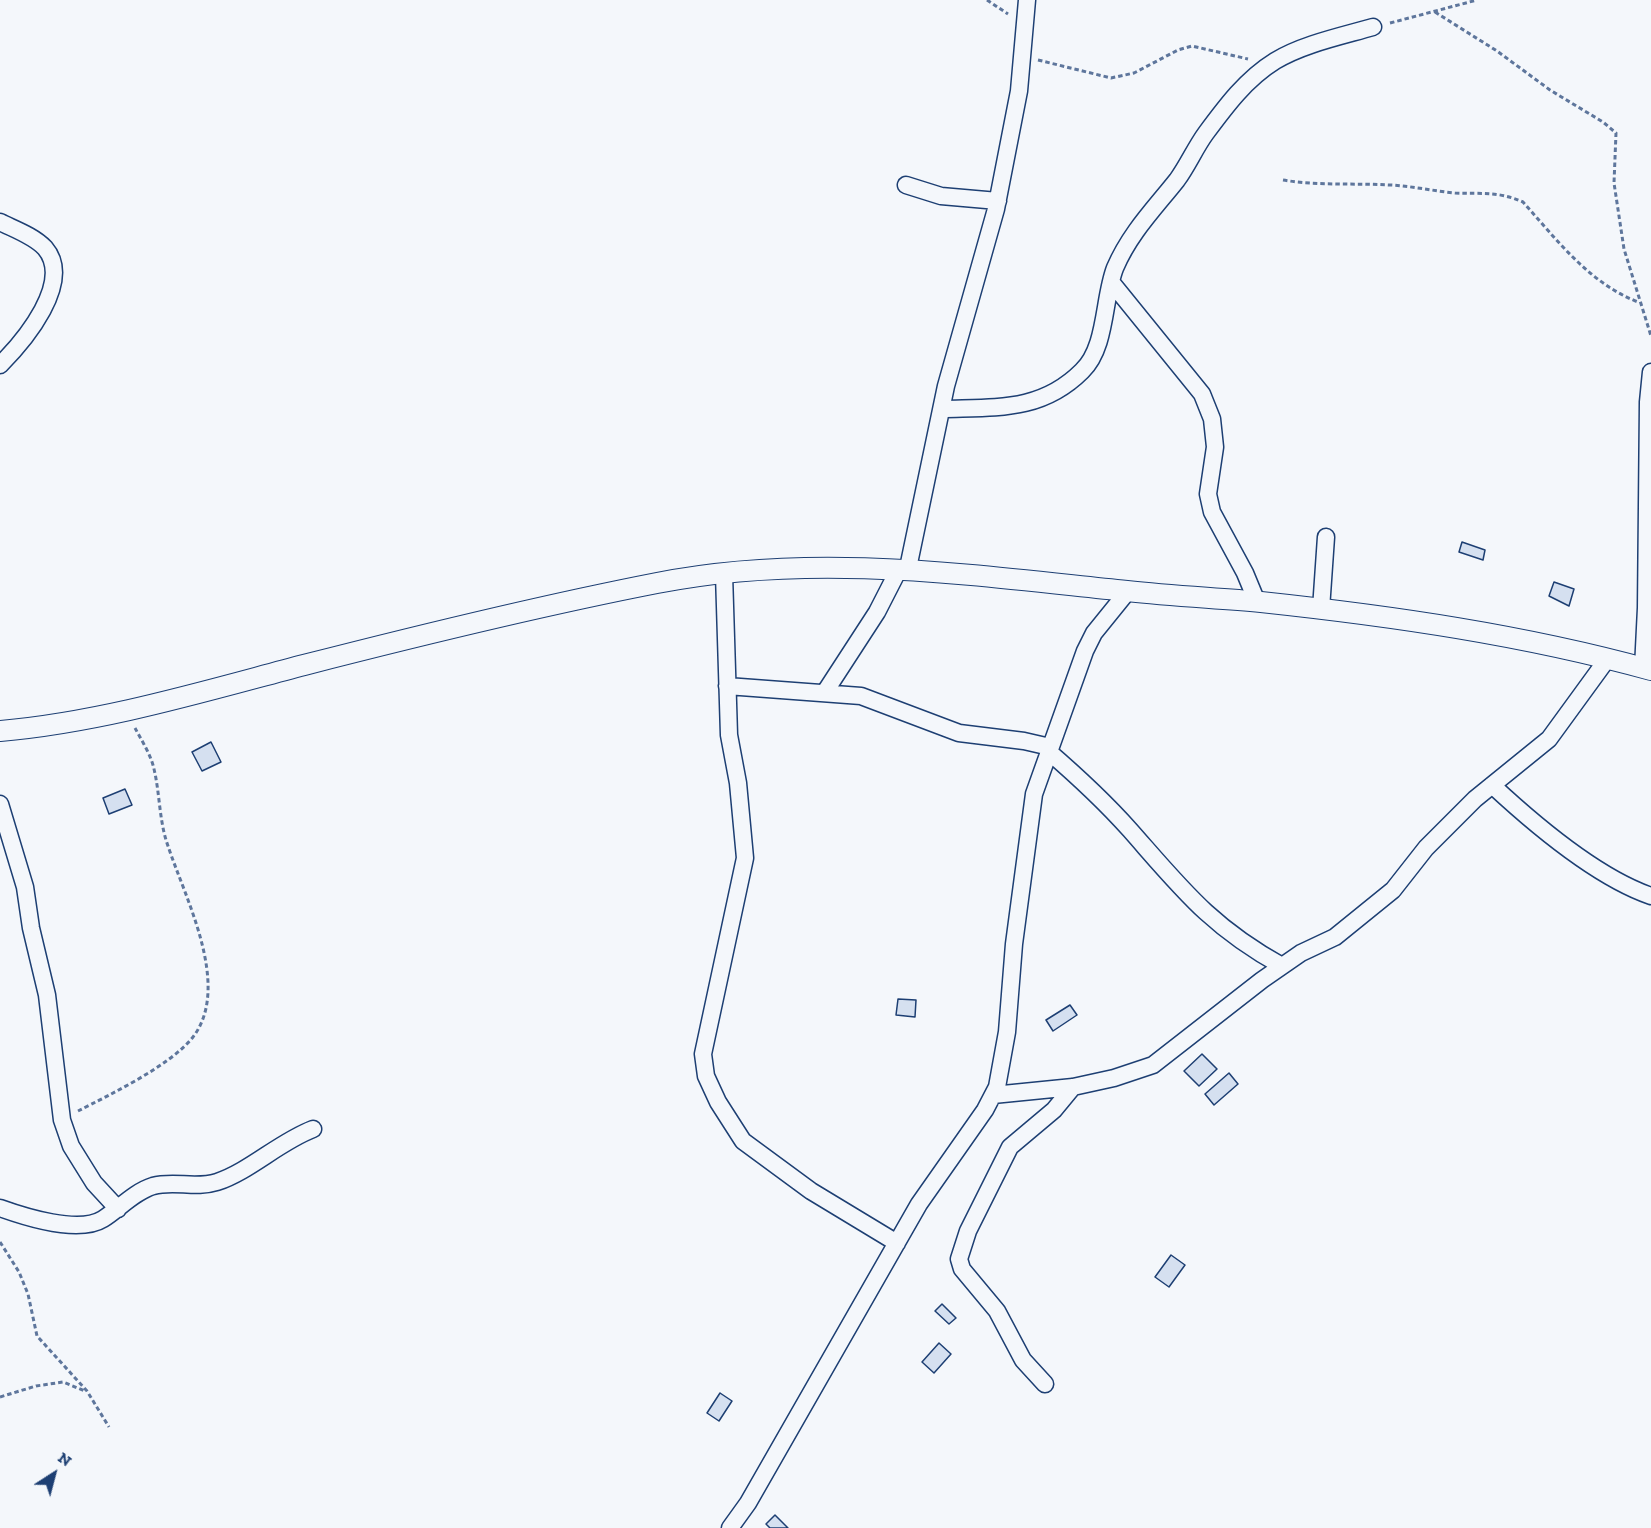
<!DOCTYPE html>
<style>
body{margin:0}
#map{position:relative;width:1651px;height:1528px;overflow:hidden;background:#f4f7fb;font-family:"Zilla Slab",serif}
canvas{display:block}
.north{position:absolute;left:24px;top:1444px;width:60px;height:60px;-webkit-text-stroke:4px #f4f7fb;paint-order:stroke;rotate:36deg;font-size:16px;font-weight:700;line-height:24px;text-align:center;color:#1d3f73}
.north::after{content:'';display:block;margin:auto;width:21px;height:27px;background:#1d3f73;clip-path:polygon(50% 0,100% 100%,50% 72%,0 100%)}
</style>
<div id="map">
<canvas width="1651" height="1528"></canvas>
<div class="north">N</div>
</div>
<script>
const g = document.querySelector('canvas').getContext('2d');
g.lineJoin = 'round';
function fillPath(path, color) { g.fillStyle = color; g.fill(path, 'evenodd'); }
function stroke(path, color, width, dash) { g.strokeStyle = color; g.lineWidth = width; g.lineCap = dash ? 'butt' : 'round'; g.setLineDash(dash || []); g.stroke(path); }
const building = new Path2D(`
 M1462,542L1485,550L1483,560L1459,552Z
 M1554,582L1574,589L1569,606L1549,596Z
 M211,742L221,762L202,771L192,752Z
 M125,789L132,805L109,814L103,798Z
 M898,999L916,1000L915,1017L896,1015Z
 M1070,1005L1077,1015L1053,1031L1046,1020Z
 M1202,1054L1217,1069L1199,1086L1184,1071Z
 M1229,1073L1238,1084L1214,1105L1205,1094Z
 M1171,1255L1185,1265L1169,1287L1155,1277Z
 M942,1304L956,1318L949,1324L935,1311Z
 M939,1343L951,1354L934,1373L922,1362Z
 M720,1393L732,1401L719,1421L707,1413Z
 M775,1515L788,1528H770L766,1524Z`);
const path = new Path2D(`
 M987,0L1008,14
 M1435,12L1497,51L1550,90L1603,122L1616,133L1614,183L1624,249L1651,336
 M1390,23L1477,0
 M1038,60L1111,78L1134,73L1178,50L1192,46L1248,59
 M1283,180C1318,186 1355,183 1390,185C1412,186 1433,191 1455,193C1482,194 1498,191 1523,202C1557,240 1589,283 1638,302
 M78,1111C111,1094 170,1066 193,1037C232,986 185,898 168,846C159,821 160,794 154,769C151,755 142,741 135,728
 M0,1242L19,1272L28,1294L37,1336L87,1391L109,1427
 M0,1397L36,1386L63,1382L85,1391`);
const minor = new Path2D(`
 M906,185L941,196L998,201
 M0,222C14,229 34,236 45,248C74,282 24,341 0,365
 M1112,283L1202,394L1212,419L1215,447L1208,494L1212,512L1245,573L1257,602
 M942,409C996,407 1041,412 1082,371C1107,347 1103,299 1115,268C1130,233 1154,209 1177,180C1188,165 1195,148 1206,133C1226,106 1246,79 1275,61C1303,44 1342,36 1373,27
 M908,568L946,386L996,209L1019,91L1027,0
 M724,574L729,735L738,783L745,858L703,1054L706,1076L718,1102L743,1141L811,1191L897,1243
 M1321,609L1326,537
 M1643,668L1646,608L1648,402L1651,372
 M727,686L861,696L959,733L1024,741L1050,747
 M825,692L877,612L899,569
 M1048,751C1077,776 1105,802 1130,830C1182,889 1211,927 1282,966
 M1492,785C1535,825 1596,877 1651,896
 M0,804L25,887L31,928L47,995L62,1120L71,1146L94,1183L118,1209
 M993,1095L1073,1087L1114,1078L1153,1065L1262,980L1301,953L1335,937L1393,890L1426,848L1475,799L1549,739L1608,658
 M0,1208C25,1217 79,1234 103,1219C119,1209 134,1192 153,1186C174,1180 195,1189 217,1182C250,1171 279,1142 313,1129
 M1045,1384L1023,1360L997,1311L962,1269L959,1259L968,1231L1010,1147L1054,1110L1073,1087
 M730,1528L748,1503L919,1204L985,1110L997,1087L1007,1032L1014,944L1034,794L1085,651L1094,633L1128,591`);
const tertiary = new Path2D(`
 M0,731C103,722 205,691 304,665C421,635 539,606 657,583C814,552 970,575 1127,591C1172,596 1217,598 1261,602C1392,616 1524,635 1651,670`);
fillPath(building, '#d5e0f0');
stroke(building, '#1d3f73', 1.5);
stroke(minor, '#1d3f73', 19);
stroke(tertiary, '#1d3f73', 22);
stroke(path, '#5e769c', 3, [4.5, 3]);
stroke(minor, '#f4f7fb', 16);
stroke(tertiary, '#f4f7fb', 20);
</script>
